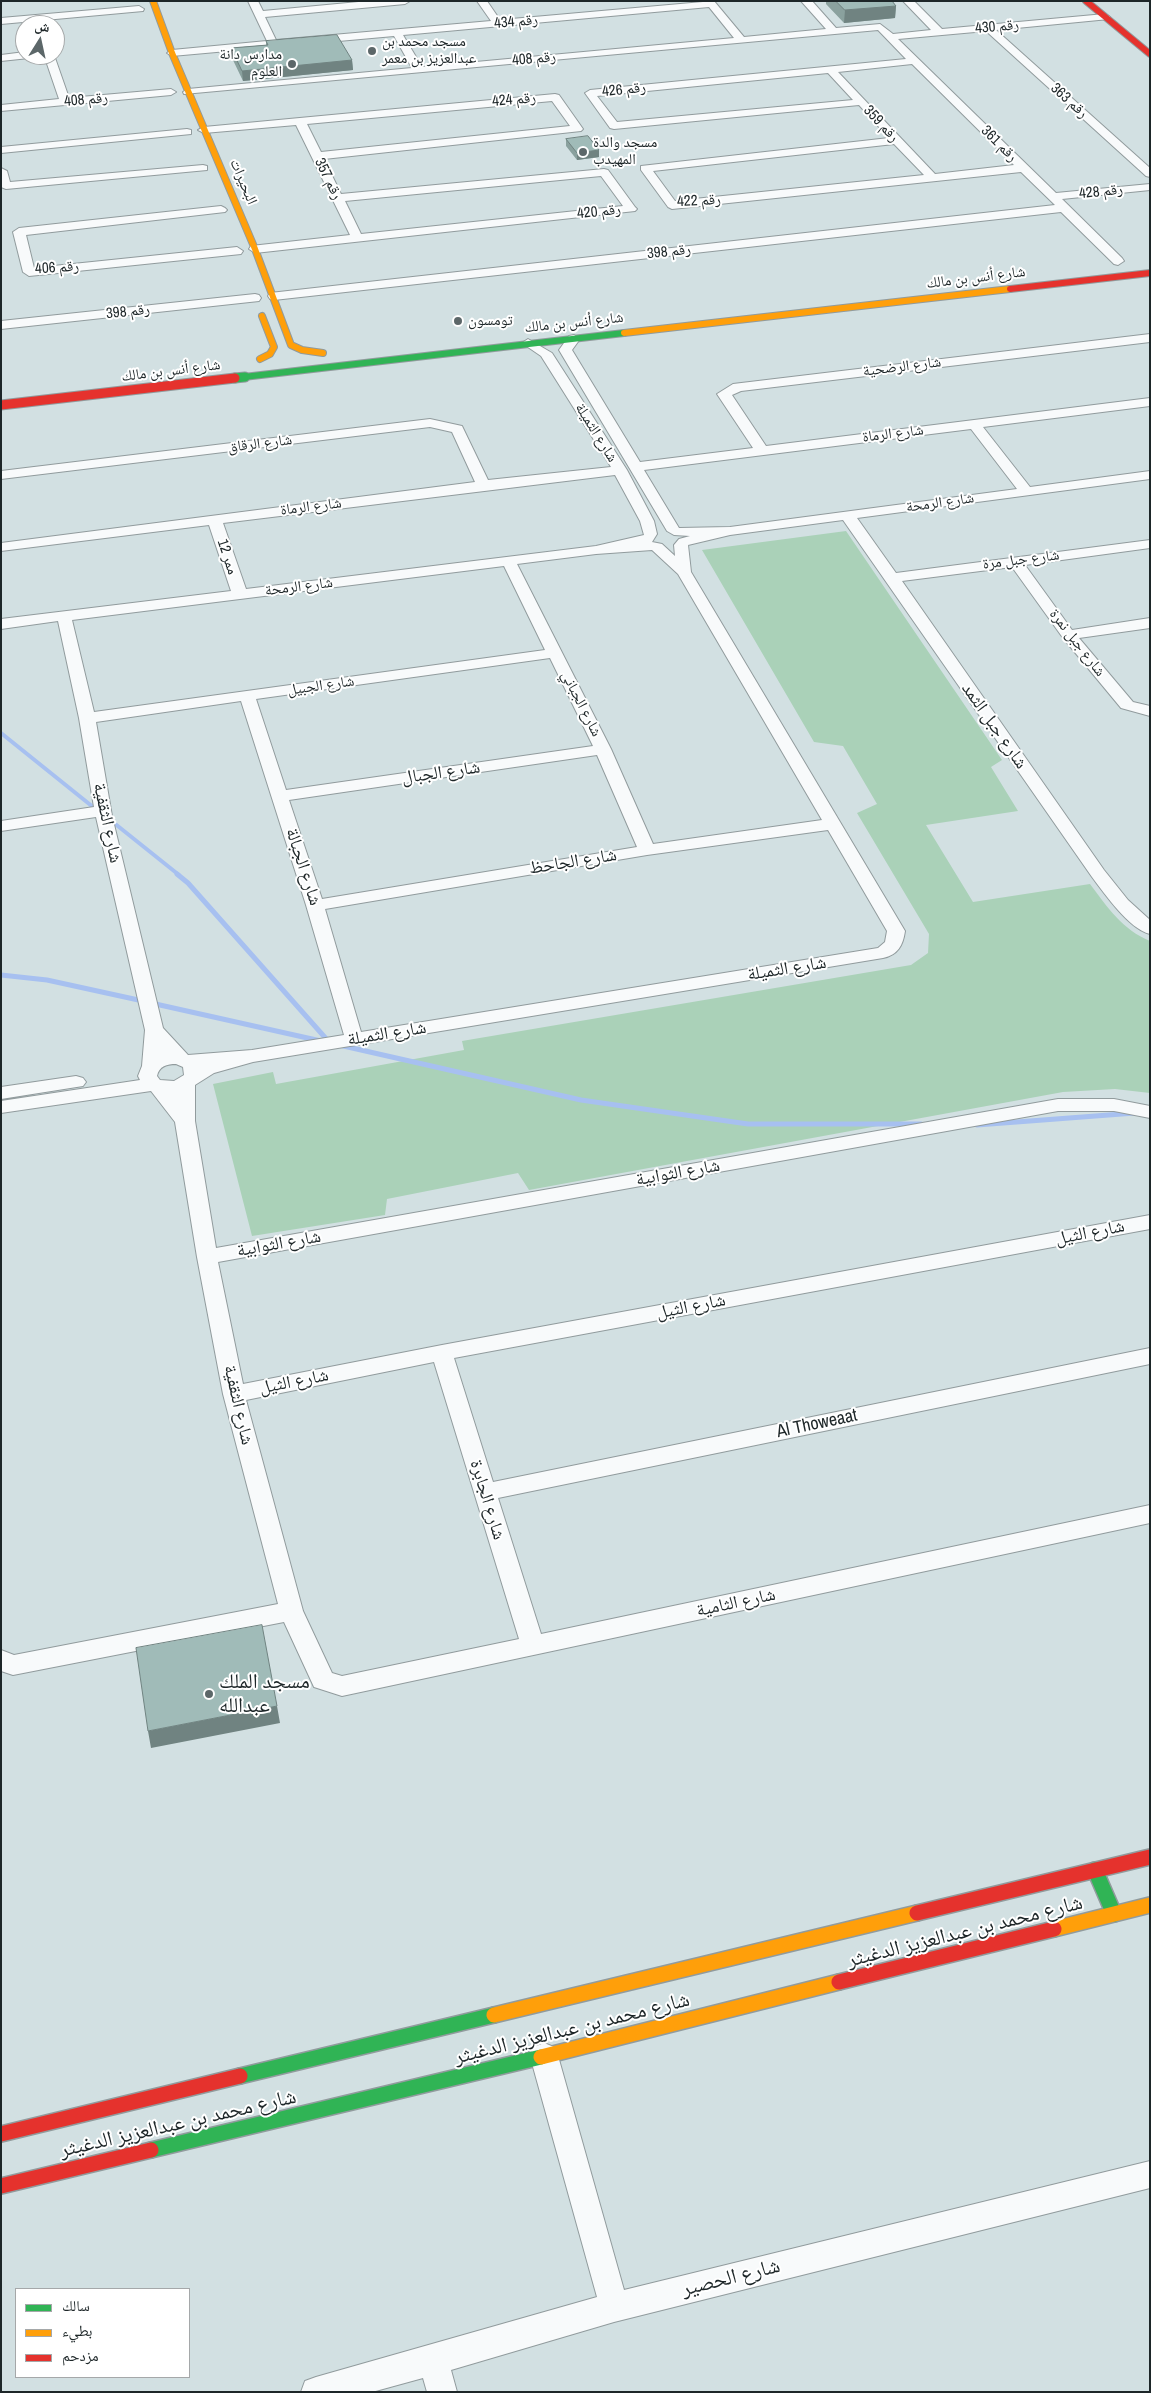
<!DOCTYPE html>
<meta charset="utf-8">
<style>
body{margin:0}
#map{position:relative;width:1151px;height:2393px;overflow:hidden;background:#d2e0e2;font-family:"Archivo Narrow","Noto Naskh Arabic",sans-serif}
canvas{display:block}
.frame{position:absolute;inset:0;border:2px solid #1d2628;pointer-events:none}
.legend{position:absolute;left:15px;top:2288px;width:175px;height:90px;box-sizing:border-box;background:#fff;border:1px solid #a5a8a9;margin:0;padding:6px 9px;list-style:none;font-size:15px;color:#1d2628}
.legend li{display:flex;align-items:center;gap:10px;height:25px}
.legend b{width:25px;border:1px solid #a5a8a9}
.north{position:absolute;left:15px;top:15px;width:50px;height:50px;box-sizing:border-box;background:#fff;border:1px solid #a5a8a9;border-radius:50%;rotate:10deg;font-size:14px;font-weight:700;line-height:20px;text-align:center;color:#1d2628}
.north::after{content:'';display:block;margin:auto;width:18px;height:22px;background:#5c6769;clip-path:polygon(50% 0,100% 100%,50% 72%,0 100%)}
</style>
<div id="map">
<canvas width="1151" height="2393"></canvas>
<div class="frame"></div>
<ul class="legend">
<li><b style="height:6px;background:#30b455"></b>سالك</li>
<li><b style="height:6px;background:#ff9f0a"></b>بطيء</li>
<li><b style="height:6px;background:#e5322d"></b>مزدحم</li>
</ul>
<div class="north">ش</div>
</div>
<script>
const g = document.querySelector('canvas').getContext('2d');
g.lineJoin = 'round';
function fillPath(path, color) { g.fillStyle = color; g.fill(path, 'evenodd'); }
function stroke(path, color, width, dash) { g.strokeStyle = color; g.lineWidth = width; g.lineCap = dash ? 'butt' : 'round'; g.setLineDash(dash || []); g.stroke(path); }
function label(font, color, halo, rows, align = 'center') {
  g.font = font + ' "Archivo Narrow","Noto Naskh Arabic",sans-serif'; g.lineWidth = 4; g.setLineDash([]); g.textBaseline = 'middle'; g.strokeStyle = halo; g.fillStyle = color; for (const [text, x, y, turn = 0] of rows) {
    g.save(); g.translate(x, y); g.rotate((+turn || 0) * Math.PI / 180); g.textAlign = isNaN(turn) ? turn : align; if (halo) g.strokeText(text, 0, 0); g.fillText(text, 0, 0); g.restore();
  }
}
const green = new Path2D(`
 M846,531L1002,760L991,767L1018,811L926,825L973,902L1090,884C1107,907 1123,930 1150,941V1093L1115,1089L1063,1092L529,1190L518,1173L387,1199L385,1215L252,1236L213,1084L273,1072L276,1084L464,1050L462,1041L911,965L928,953L929,934L857,813L877,804L843,746L814,742L702,550Z`);
const streamFar1 = new Path2D(`
 M1,733L98,811
 M109,819L179,875`);
const stream = new Path2D(`
 M177,874L188,883L329,1042
 M1,975L47,980L143,1001
 M151,1003L321,1041
 M339,1045L581,1100L748,1124H921
 M977,1125L1135,1113`);
const street = new Path2D(`
 M248,1H258L263,11L369,1H410L405,4L265,17L276,40L491,21L477,1H487L500,20L714,1L744,37L826,29L801,1H812L836,28L880,24L893,34L931,30L903,1H914L942,29L1105,14L1110,17L1109,19L996,30L1150,168V177L1146,176L986,31L898,39L1056,193L1150,184V190L1062,199L1122,258L1124,261L1118,265L1114,264L1061,212L274,300L270,299L268,296L270,293L1055,205L1021,172L672,209L668,207L641,170V166L889,138L859,105L614,129L610,128L585,93L590,90L906,59L878,30L184,94L183,92L188,89L412,68L394,36L172,56L167,53L172,50L267,41ZM709,7L734,38L422,67L403,35ZM912,64L1014,165L935,174L838,72ZM828,73L853,100L617,122L597,96ZM894,144L924,175L675,201L653,171Z
 M139,6L144,9L143,11L1,24V18Z
 M25,52V55H34L29,58L1,61V55Z
 M44,55H54L69,98L171,89L176,92L171,95L1,111V105L59,99Z
 M555,94L559,95L583,129L581,131L324,159L341,194L604,169L608,170L635,207L637,209L635,211L255,253L249,249L251,246L350,235L296,125L204,133L198,130L204,127ZM552,101L570,126L321,152L307,124ZM601,176L623,206L361,234L345,201Z
 M187,129L191,130V134L1,153V147Z
 M203,165L207,166V170L6,189L1,187V168L7,171L10,182Z
 M221,206L225,208L227,210L225,212L26,235L34,268L237,247L243,251L241,254L29,276L23,272L13,232L19,228Z
 M255,294L259,295L261,298L259,301L1,329V321Z
 M1150,334V342L741,391L732,395L766,446L1150,398V406L983,427L1030,487L1150,471V479L857,518L896,573L1150,540V548L1025,565L1072,630L1150,618V628L1079,638L1133,702L1150,706V716L1121,708L1063,638L1012,567L902,581L1104,870L1128,900L1150,920V934C1129,929 1105,894 1092,877L843,520L730,535L688,545L691,572L905,931C903,945 898,955 883,958L253,1062L214,1073L195,1085V1121L216,1248L1058,1099H1114L1150,1106V1118L1114,1111H1058L218,1262L243,1384L442,1345L1150,1215V1229L454,1358L493,1482L1150,1348V1364L498,1498L541,1634L1150,1505V1523L342,1696L314,1687L284,1622L13,1675L1,1671V1650L14,1655L278,1604L223,1394L197,1257L175,1122L151,1091L1,1113V1101L140,1080L138,1076L142,1066L145,1030L96,817L1,831V821L94,807L79,718L58,621L1,629V619L231,591L209,525L1,551V543L475,482L452,432L430,427L1,479V471L430,419L462,426L488,480L611,467L541,356L522,343L528,339L552,353L627,470L654,521L657,534L652,542L662,544L675,556L674,545L679,539L690,536L674,535L667,531L559,350L569,336L574,335L580,339L572,350L640,462L753,448L717,394L733,384ZM971,429L1017,489L730,527L679,528L644,470ZM615,475L640,521L644,535L596,546L246,589L223,523ZM652,550L678,574L822,820L653,844L611,749L517,564L596,554ZM504,566L545,650L94,712L72,620ZM550,658L593,746L286,790L256,699ZM241,701L306,905L344,1035L252,1050L188,1055L163,1028L112,816L96,722ZM597,755L637,847L322,899L289,800ZM828,830L887,931L885,942L878,948L361,1032L325,909L647,855ZM176,1064L183,1067L184,1075L174,1081L160,1080L157,1076C159,1066 167,1064 176,1064ZM434,1362L519,1639L342,1676L332,1673L303,1611L246,1400Z
 M76,1076L83,1078L86,1082L83,1086L1,1099V1087Z
 M544,2043L554,2047L558,2056L624,2290L1150,2161V2188L614,2322L451,2370L457,2392H427L423,2378L372,2392H301L305,2381L316,2377L597,2297L530,2056L534,2047Z`);
const fastFar2 = new Path2D(`
 M235,378L624,333`);
const fastFar1 = new Path2D(`
 M235,378L245,377`);
const fast = new Path2D(`
 M1095,1870L1114,1914
 M240,2076L494,2015
 M151,2150L541,2057`);
const slowFar1 = new Path2D(`
 M153,1L172,53L255,249L291,345L302,350L323,353
 M624,333L1010,289
 M260,359L270,354L274,347L262,316`);
const slow = new Path2D(`
 M1054,1929L1150,1905
 M494,2015L917,1913
 M541,2057L839,1982`);
const jamFar2 = new Path2D(`
 M1086,1L1150,54
 M1010,289L1150,273`);
const jamFar1 = new Path2D(`
 M1,405L235,378`);
const jam = new Path2D(`
 M917,1913L1150,1857
 M839,1982L1054,1929
 M1,2134L240,2076
 M1,2186L151,2150`);
const wall = new Path2D(`
 M826,1H892L896,6L895,18L844,23L826,4Z
 M266,41L352,60L353,70L243,81L232,58L231,48L266,45Z
 M566,139L599,150V157L577,160L566,146Z`);
const shadedWall = new Path2D(`
 M896,6L895,18L844,23L845,10Z
 M352,60L353,70L243,81L242,71Z
 M599,150V157L577,160V153Z
 M277,1706L280,1723L151,1748L148,1731Z`);
const building = new Path2D(`
 M836,1H892L896,6L845,10Z
 M337,35L352,60L242,71L231,48L268,45L266,41Z
 M588,136L599,150L577,153L566,139Z
 M262,1625L277,1706L148,1731L136,1648Z`);
const markers = [
 [372,51,5,"#5c6769"],
 [292,64,5,"#5c6769"],
 [583,152,5,"#5c6769"],
 [458,321,5,"#5c6769"],
 [209,1694,5,"#5c6769"]
];
const farStreetnames = [
 ["رقم 434",516,22,-5],
 ["رقم 430",997,27,-5],
 ["رقم 408",534,59,-5],
 ["رقم 426",624,90,-6],
 ["رقم 408",86,100,-5],
 ["رقم 424",514,100,-5],
 ["رقم 363",1069,101,42],
 ["رقم 359",881,124,47],
 ["رقم 361",999,144,45],
 ["رقم 357",328,179,64],
 ["البحيرات",243,182,67],
 ["رقم 428",1101,192,-6],
 ["رقم 422",699,201,-3],
 ["رقم 420",599,212,-6],
 ["رقم 398",669,252,-6],
 ["رقم 406",57,268,-4],
 ["شارع أنس بن مالك",976,278,-7],
 ["رقم 398",128,312,-6],
 ["شارع أنس بن مالك",574,323,-6],
 ["شارع الرضحية",902,367,-7],
 ["شارع أنس بن مالك",171,371,-7],
 ["شارع الثميلة",596,433,58],
 ["شارع الرماة",893,434,-7],
 ["شارع الرقاق",260,444,-7],
 ["شارع الرمحة",940,503,-8],
 ["شارع الرماة",311,507,-7],
 ["ممر 12",227,557,72],
 ["شارع جبل مرة",1021,560,-7],
 ["شارع الرمحة",299,587,-7],
 ["شارع جبل نمرة",1077,643,52],
 ["شارع الجبيل",321,686,-8],
 ["شارع الجباني",581,704,63]
];
const farPoinames = [
 ["مسجد محمد بن",382,42],
 ["عبدالعزيز بن معمر",382,59],
 ["مدارس دانة",282,55,"right"],
 ["العلوم",282,72,"right"],
 ["مسجد والدة",593,143],
 ["المهيدب",593,160],
 ["تومسون",468,321]
];
const streetNames = [
 ["شارع جبل الثمد",994,726,55],
 ["شارع الجبال",441,773,-8],
 ["شارع الثقفية",107,823,78],
 ["شارع الجاحظ",573,862,-9],
 ["شارع الجبالة",303,867,72],
 ["شارع الثميلة",787,969,-9],
 ["شارع الثميلة",387,1034,-9],
 ["شارع الثوابية",678,1173,-10],
 ["شارع الثيل",1090,1233,-11],
 ["شارع الثوابية",279,1244,-10],
 ["شارع الثيل",691,1307,-11],
 ["شارع الثيل",294,1382,-11],
 ["شارع الثقفية",238,1405,77],
 ["Al Thoweaat",817,1424,-12],
 ["شارع الجابرة",487,1500,73],
 ["شارع الثامية",736,1603,-12]
];
const nearPoinames = [
 ["مسجد الملك",219,1682],
 ["عبدالله",219,1706]
];
const nearStreetnames = [
 ["شارع محمد بن عبدالعزيز الدغيثر",965,1932,-14],
 ["شارع محمد بن عبدالعزيز الدغيثر",572,2029,-14],
 ["شارع محمد بن عبدالعزيز الدغيثر",178,2124,-13],
 ["شارع الحصير",731,2278,-14]
];
fillPath(green, '#aad1b8');
stroke(streamFar1, '#a7c0f0', 4);
stroke(stream, '#a7c0f0', 5);
stroke(street, '#919b9d', 2);
stroke(fastFar2, '#919b9d', 8);
stroke(fastFar1, '#919b9d', 11);
stroke(fast, '#919b9d', 18);
stroke(slowFar1, '#919b9d', 8);
stroke(slow, '#919b9d', 18);
stroke(jamFar2, '#919b9d', 8);
stroke(jamFar1, '#919b9d', 11);
stroke(jam, '#919b9d', 18);
fillPath(street, '#f8fafb');
stroke(fastFar2, '#30b455', 6);
stroke(fastFar1, '#30b455', 9);
stroke(fast, '#30b455', 15);
stroke(slowFar1, '#ff9f0a', 6);
stroke(slow, '#ff9f0a', 15);
stroke(jamFar2, '#e5322d', 6);
stroke(jamFar1, '#e5322d', 9);
stroke(jam, '#e5322d', 15);
fillPath(wall, '#8aa19e');
fillPath(shadedWall, '#708381');
fillPath(building, '#a0bbb8');
stroke(building, '#708381', 1);
for (const [x, y, r, color] of markers) { const dot = new Path2D(); dot.arc(x, y, r, 0, 2 * Math.PI); g.fillStyle = color; g.fill(dot); stroke(dot, '#fff', 2); }
label('15px', '#1d2628', '#fff', farStreetnames);
label('15px', '#1d2628', '#fff', farPoinames, 'left');
label('18px', '#1d2628', '#fff', streetNames);
label('21px', '#1d2628', '#fff', nearPoinames, 'left');
label('21px', '#1d2628', '#fff', nearStreetnames);
</script>
